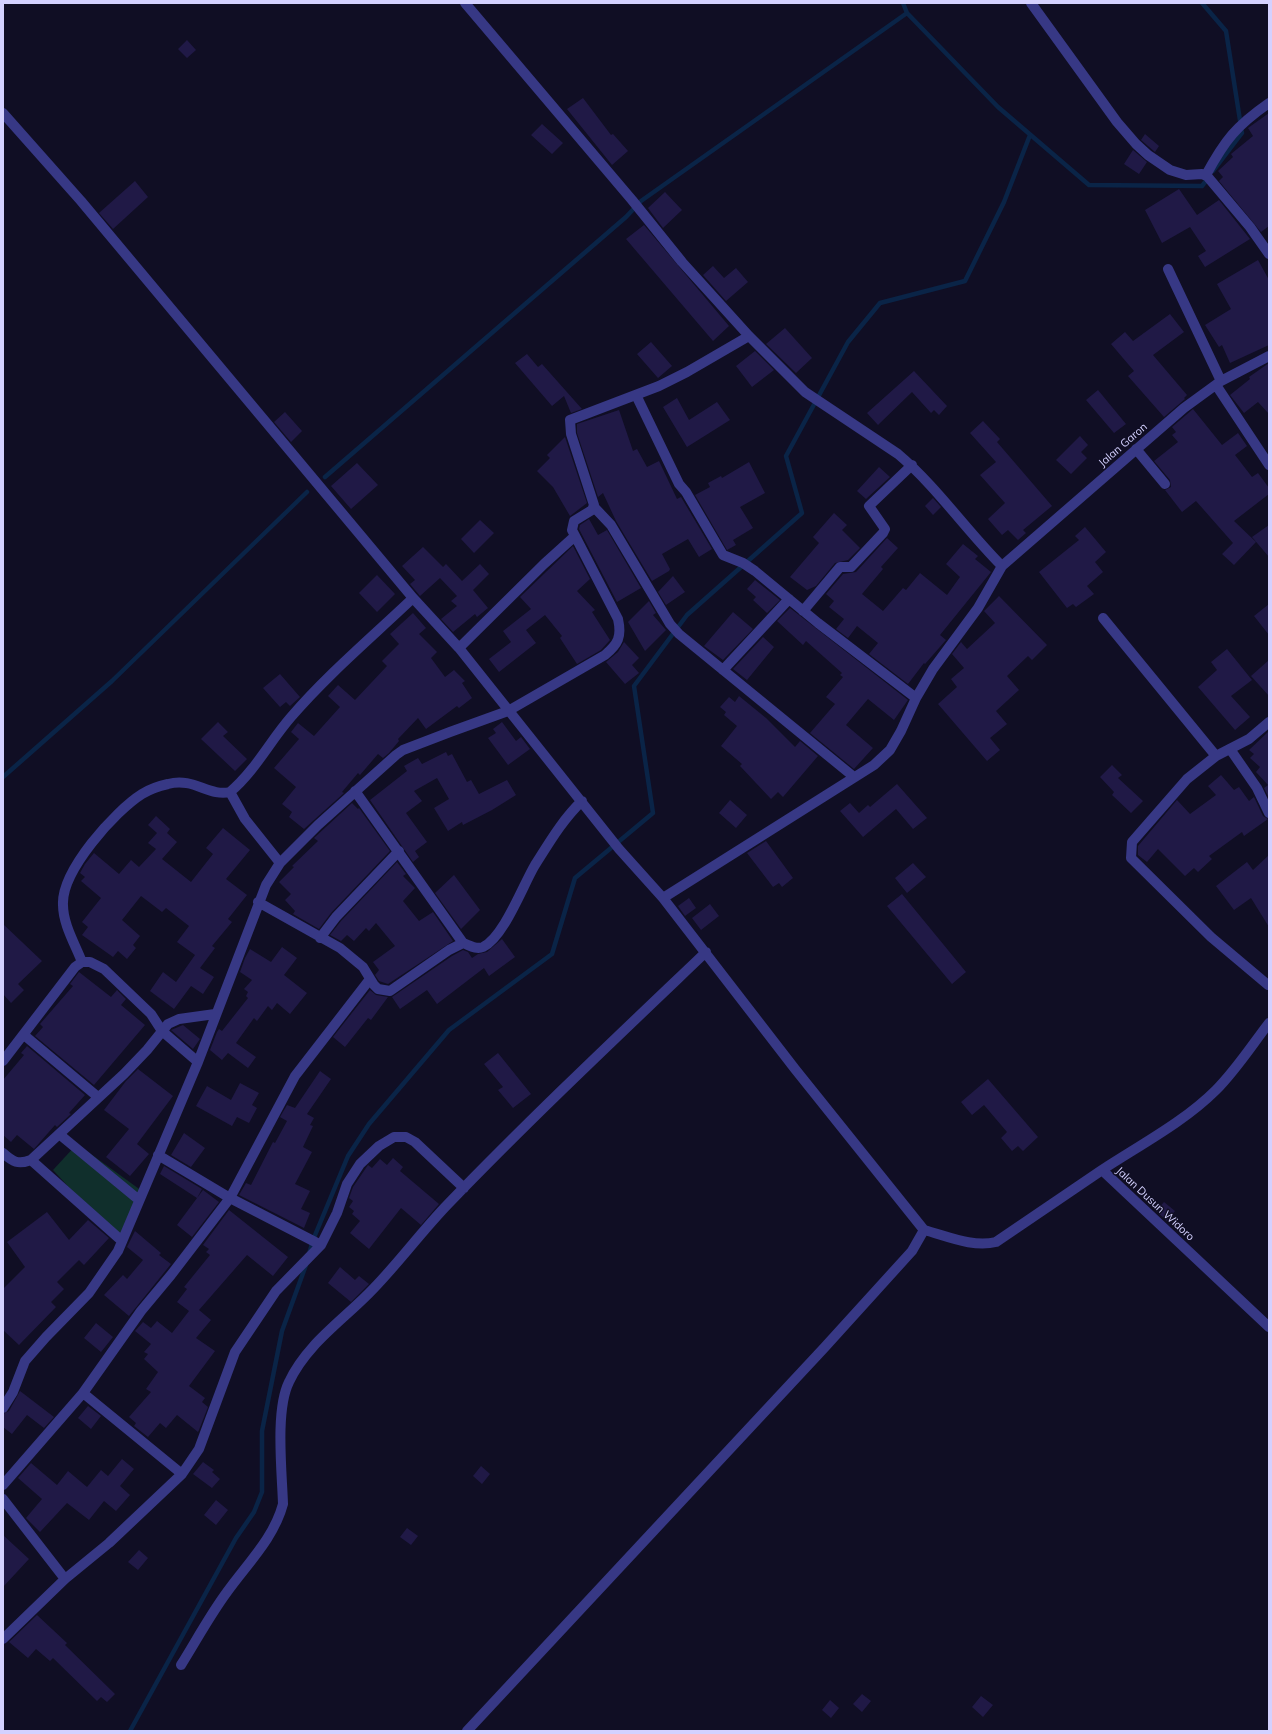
<!DOCTYPE html>
<style>
body{margin:0}
#map{position:relative;width:1272px;height:1734px;overflow:hidden;background:#100e24;font-family:Mulish,sans-serif}
canvas{display:block}
.frame{position:absolute;inset:0;border:4px solid #d4d1ff;pointer-events:none}
</style>
<div id="map">
<canvas width="1272" height="1734"></canvas>
<div class="frame"></div>
</div>
<script>
const g = document.querySelector('canvas').getContext('2d');
g.lineJoin = 'round';
function fillPath(path, color) { g.fillStyle = color; g.fill(path, 'evenodd'); }
function stroke(path, color, width, dash) { g.strokeStyle = color; g.lineWidth = width; g.lineCap = dash ? 'butt' : 'round'; g.setLineDash(dash || []); g.stroke(path); }
function label(font, color, halo, rows, align = 'center') {
  g.font = font + ' Mulish,sans-serif'; g.lineWidth = 3; g.setLineDash([]); g.textBaseline = 'middle'; g.strokeStyle = halo; g.fillStyle = color; for (const [text, x, y, turn = 0] of rows) {
    g.save(); g.translate(x, y); g.rotate((+turn || 0) * Math.PI / 180); g.textAlign = isNaN(turn) ? turn : align; if (halo) g.strokeText(text, 0, 0); g.fillText(text, 0, 0); g.restore();
  }
}
const green = new Path2D(`
 M77,1144L142,1191L120,1243L53,1170Z`);
const stream = new Path2D(`
 M903,3L907,13L998,107L1089,185L1202,186L1209,177
 M1202,3L1226,31L1242,133L1213,171
 M325,477L626,217L641,201L907,13
 M3,777L112,681L307,492
 M309,1254L313,1240L348,1156L369,1124L449,1030L552,954L575,878L653,813L634,686L687,615L802,513L786,456L848,342L880,303L965,281L1004,202L1030,135
 M130,1731L236,1538L254,1512L262,1492V1431L282,1331L306,1265`);
const building = new Path2D(`
 M187,40L196,50L187,58L178,49Z
 M583,98L611,135L613,134L628,151L612,165L567,109Z
 M1269,113V226L1261,232L1219,181L1223,177L1218,171L1233,157L1231,154L1253,136L1248,128Z
 M542,124L563,143L552,154L531,135Z
 M1145,134L1159,146L1155,152L1141,140Z
 M1133,150L1147,162L1139,174L1124,164Z
 M135,181L148,197L113,229L99,213Z
 M1179,189L1197,215L1219,200L1250,239L1205,267L1198,256L1206,251L1190,227L1162,243L1145,210Z
 M665,192L682,210L663,228L648,208Z
 M644,225L729,326L713,341L626,239Z
 M1258,260L1269,280V345L1230,363L1222,345L1219,347L1205,325L1231,309L1217,284Z
 M713,266L724,278L736,268L748,282L726,301L703,275Z
 M1170,314L1184,332L1153,355L1187,395L1184,398L1185,399L1164,417L1128,376L1134,371L1111,344L1125,332L1133,341Z
 M785,328L812,358L796,373L766,344Z
 M651,342L672,366L658,378L637,354Z
 M755,351L774,370L752,387L736,366Z
 M527,354L538,367L542,364L582,409L571,413L564,396L552,406L515,363Z
 M1269,363V414L1258,402L1244,413L1230,395L1250,379L1249,377Z
 M914,371L947,406L939,415L934,410L931,413L912,392L878,425L867,413Z
 M1098,390L1126,424L1114,433L1086,400Z
 M677,398L689,420L717,402L730,420L687,447L663,407Z
 M1193,409L1222,445L1238,433L1247,446L1235,455L1252,477L1258,473L1269,488V494L1234,521L1256,542L1234,565L1222,554L1233,543L1196,501L1182,512L1165,490L1171,487L1170,480L1154,461L1178,442L1172,435L1176,432L1172,427Z
 M619,410L633,451L637,449L647,467L659,461L677,499L681,497L712,549L699,557L688,539L662,554L670,569L669,571L652,581L616,521L603,493L598,497L577,433V424Z
 M285,412L302,431L291,442L274,422Z
 M983,421L1000,439L997,442L1052,506L1023,530L1026,533L1018,540L1008,530L1002,535L988,519L1005,503L980,475L996,462L970,433Z
 M1080,436L1088,445L1081,452L1087,458L1071,474L1056,460Z
 M565,437L587,503L570,516L553,487L537,471L550,458L547,455Z
 M749,462L765,493L740,507L753,528L733,540L736,545L727,550L695,495L710,487L708,483L721,476L722,478Z
 M357,463L378,485L351,509L331,486Z
 M879,467L890,477L866,499L857,491Z
 M933,498L941,507L933,515L925,506Z
 M834,513L847,525L842,530L860,548L848,560L835,563L816,586L807,590L790,577L819,543L813,537Z
 M589,519L598,535L607,530L641,588L617,602L579,529L580,525Z
 M480,520L494,533L474,553L461,539Z
 M1269,525V557L1252,537Z
 M1085,527L1106,552L1095,562L1103,572L1087,586L1094,594L1076,607L1073,604L1067,608L1039,572L1079,540L1075,536Z
 M887,538L898,548L881,567L883,569L862,594L883,611L903,588L906,590L920,573L947,595L960,577L946,564L963,544L978,556L975,559L991,572L940,635L946,640L925,664L924,663L908,684L869,654L878,643L857,626L848,638L836,629L844,619L829,607L834,601L826,594L843,574L856,572Z
 M573,546L590,579L577,591L595,610L592,612L610,640L601,650L577,664L560,638L562,636L545,615L526,630L536,643L499,672L489,659L511,642L503,631L531,609L520,597Z
 M423,547L443,567L446,564L462,581L480,564L489,574L473,590L488,608L477,617L475,614L453,632L441,619L457,606L451,601L457,596L440,578L420,596L410,584L415,580L402,566Z
 M377,575L395,594L377,612L359,593Z
 M673,576L685,592L666,605L658,592Z
 M755,580L780,600L767,613L753,600L756,597L747,589Z
 M999,596L1047,645L1032,660L1028,656L1007,676L1019,690L996,711L1007,724L990,738L1000,750L987,761L938,704L957,687L951,679L964,668L952,654L961,642L967,649L995,623L984,611Z
 M649,601L656,613L653,615L666,630L645,651L628,622Z
 M1269,604V635L1254,616Z
 M790,608L908,700L894,720L868,699L846,725L873,748L854,769L810,733L835,704L826,697L843,677L840,675L842,673L806,641L803,645L777,621Z
 M733,612L753,629L723,660L704,646Z
 M413,613L426,628L419,634L437,652L431,658L445,677L454,670L465,681L462,683L472,698L459,708L457,706L426,729L418,718L398,739L399,741L389,753L383,758L378,754L360,775L358,773L342,792L344,793L304,829L289,817L292,812L282,804L296,787L274,768L299,739L291,732L298,723L314,736L340,707L328,696L338,685L355,700L387,666L382,661L399,644L390,634Z
 M763,637L774,647L747,680L733,669Z
 M624,642L639,658L632,665L639,673L625,684L606,662L618,652Z
 M1227,649L1252,680L1231,696L1250,717L1235,730L1198,687L1217,670L1211,662Z
 M1269,660V696L1251,676Z
 M280,674L300,697L290,706L286,702L280,707L263,688Z
 M739,696L766,718L795,747L800,741L818,756L783,797L778,792L771,799L740,766L742,764L721,746L737,726L724,715L726,712L720,707L729,697L735,702Z
 M218,722L228,732L223,736L247,759L235,771L201,739Z
 M502,722L516,741L521,737L530,749L508,765L488,738L496,733L493,729Z
 M1269,731V798L1264,788L1268,785L1256,772L1260,767L1250,758L1254,754L1249,750Z
 M446,752L448,756L452,754L467,782L471,780L479,794L507,780L516,795L492,810L463,825L462,822L448,831L434,808L449,799L437,778L414,791L422,801L406,813L427,842L415,851L419,857L413,862L370,800L407,771L404,766L418,758L422,764Z
 M1112,765L1122,775L1118,778L1143,801L1131,813L1112,795L1114,792L1100,777Z
 M1221,775L1234,790L1239,787L1249,801L1254,797L1263,816L1268,819L1244,836L1242,832L1209,856L1212,859L1198,872L1194,868L1185,876L1158,849L1147,862L1138,855V846L1177,800L1190,814L1216,795L1208,786Z
 M897,784L927,818L913,829L896,809L863,837L840,811L850,803L859,813L868,805L870,807Z
 M730,800L747,815L736,828L719,813Z
 M352,803L358,809L359,808L390,851L331,913L319,929L293,914L295,911L285,900L291,894L279,882L294,867L292,866L318,841L314,838Z
 M156,816L170,829L167,833L177,842L162,859L191,882L213,854L206,848L223,828L250,850L226,879L247,895L228,919L232,922L212,946L215,948L200,968L214,977L203,994L191,986L174,1009L150,991L163,972L176,982L195,955L177,942L189,926L166,908L162,912L141,896L122,920L140,936L133,945L136,948L127,959L118,951L113,957L82,935L88,927L82,922L101,898L81,881L85,877L80,873L85,864L94,853L119,874L131,860L139,867L156,849L148,843L157,833L148,825Z
 M766,841L793,878L782,887L779,883L773,887L747,853Z
 M1269,855V927L1251,898L1234,910L1216,886L1247,862L1253,870Z
 M397,862L406,874L403,876L415,888L403,901L419,921L433,912L453,941L388,984L379,981L375,975L379,970L373,962L395,946L376,923L369,931L366,928L354,941L347,935L341,941L330,935L341,921Z
 M913,863L926,877L907,893L895,878Z
 M454,875L480,910L461,929L435,893Z
 M902,894L966,972L952,984L887,906Z
 M689,898L696,908L685,916L678,906Z
 M710,904L719,916L701,930L692,918Z
 M3,924L42,961L18,984L24,990L11,1003L3,994Z
 M502,939L515,957L489,976L484,968L437,1004L427,990L400,1009L392,997L452,956L463,950L468,952L472,958L478,954L487,952Z
 M282,947L297,958L284,975L307,993L290,1014L277,1003L272,1010L268,1006L257,1021L254,1018L236,1043L256,1057L248,1068L228,1053L222,1060L210,1050L217,1032L219,1029L222,1031L248,998L246,996L248,992L244,989L252,980L240,972L245,958L250,949L271,962Z
 M79,972L111,997L117,990L126,999L121,1005L145,1025L94,1085L35,1036L43,1027L40,1024L73,986L70,984Z
 M370,990L376,995L388,997L371,1020L368,1018L345,1047L333,1037Z
 M183,1025L200,1039L193,1049L171,1030Z
 M27,1046L85,1095L69,1113L71,1114L57,1127L55,1125L34,1149L17,1135L11,1142L3,1135V1080L24,1055L21,1053Z
 M498,1053L531,1094L513,1108L498,1090L503,1087L484,1064Z
 M138,1069L173,1096L137,1144L149,1154L130,1176L106,1157L129,1129L104,1110L126,1081Z
 M320,1071L331,1079L307,1114L314,1118L310,1125L313,1126L303,1147L312,1152L295,1184L310,1191L301,1209L310,1213L304,1228L239,1195L246,1183L251,1185L273,1142L275,1143L287,1121L280,1117L287,1105L295,1108Z
 M988,1079L1038,1137L1023,1151L1018,1146L1012,1151L1001,1138L1007,1132L984,1105L972,1115L961,1102Z
 M240,1083L259,1093L252,1105L257,1108L249,1123L237,1117L232,1126L196,1106L207,1086L231,1100Z
 M184,1133L205,1148L191,1167L171,1155Z
 M393,1158L403,1167L400,1171L439,1204L421,1225L401,1208L369,1249L350,1233L360,1221L352,1214L354,1211L349,1207L353,1201L349,1198L353,1187L368,1165L372,1168L380,1159L387,1165Z
 M164,1166L202,1189L197,1198L160,1174Z
 M203,1190L219,1202L192,1237L177,1225Z
 M1164,1202L1175,1211L1167,1221L1156,1211Z
 M229,1210L288,1257L273,1276L247,1255L199,1310L211,1320L196,1338L215,1351L189,1386L205,1398L202,1402L208,1407L199,1430L198,1432L177,1415L166,1428L160,1423L148,1437L134,1426L136,1423L129,1417L151,1392L146,1389L158,1372L144,1359L148,1354L144,1352L151,1344L135,1331L143,1322L151,1328L157,1321L172,1333L189,1311L177,1302L187,1289L184,1287L210,1255L206,1252L209,1249L203,1245Z
 M47,1212L69,1240L88,1220L109,1238L84,1265L79,1260L57,1282L64,1289L51,1302L56,1307L19,1345L3,1330V1289L25,1267L7,1242Z
 M135,1231L161,1253L159,1255L171,1264L129,1316L104,1295L123,1275L127,1279L143,1260L127,1247Z
 M340,1267L355,1280L359,1276L369,1284L351,1302L328,1283Z
 M96,1323L113,1337L101,1352L84,1338Z
 M20,1391L54,1417L44,1428L27,1415L12,1434L3,1427V1414L9,1411Z
 M88,1406L101,1416L91,1429L78,1418Z
 M122,1459L134,1469L120,1486L130,1495L116,1511L104,1501L89,1520L67,1503L40,1532L26,1518L42,1499L18,1478L31,1463L57,1485L68,1471L87,1487L101,1470L108,1476Z
 M203,1462L214,1470L212,1472L220,1479L212,1488L193,1474Z
 M481,1466L490,1474L482,1484L473,1476Z
 M216,1500L228,1510L216,1525L204,1515Z
 M407,1528L418,1536L411,1545L400,1537Z
 M3,1535L29,1559L3,1587Z
 M139,1550L148,1558L138,1570L128,1562Z
 M37,1615L67,1643L65,1645L115,1694L107,1702L101,1697L97,1701L53,1658L50,1661L36,1649L28,1658L9,1642Z
 M862,1694L871,1701L862,1712L853,1704Z
 M981,1696L993,1705L983,1717L972,1707Z
 M830,1700L839,1708L831,1718L822,1710Z`);
const minor = new Path2D(`
 M465,3L632,200L682,262L749,336L805,392L898,454C937,487 966,530 1002,566
 M1031,3L1117,122L1136,144L1148,155L1170,170L1186,175L1202,174L1207,176L1250,227L1269,254
 M3,113L81,201L413,598L459,648L619,849L663,898L795,1069L924,1230
 M1206,175C1225,140 1236,126 1269,103
 M1168,269L1221,381
 M1216,385L1269,465
 M636,395L679,484L686,492L723,555L743,563L755,571L818,623L916,698
 M1136,449L1165,484
 M594,507L611,525L670,624L679,634L854,777
 M803,611L840,567H851L883,533L885,529L869,506L912,465
 M1103,618L1216,756
 M459,648L544,564L575,536
 M723,670L789,599
 M1230,749L1257,788L1269,813
 M355,791L463,943
 M230,792L245,819L280,863
 M663,898L874,765L890,750L901,731L916,698L933,669L978,608L1002,566L1184,408L1221,381L1269,356
 M258,902L340,948L363,967L374,985L378,989L390,991L449,950L463,943C469,945 476,950 483,947C504,937 523,885 535,865C549,843 563,819 582,801
 M320,938L336,917L399,851
 M82,962H90L104,969L151,1014L162,1031L198,1062
 M1268,985L1211,937L1131,858L1132,842L1187,779L1216,756L1249,739L1269,722
 M24,1035L98,1097
 M3,1061L75,967L82,962C75,944 63,924 63,905C61,871 115,811 142,794C150,789 159,786 168,784C194,777 209,797 230,792C255,771 270,741 291,717C328,674 372,637 413,598
 M59,1134L139,1200
 M3,1153C13,1162 18,1165 31,1160L124,1074L147,1050L168,1024L179,1019L215,1014
 M158,1155L230,1198L321,1245
 M31,1160L122,1241
 M1102,1170C1140,1145 1184,1122 1216,1090C1236,1070 1252,1045 1269,1023
 M924,1230C947,1236 973,1248 996,1242L1102,1170L1269,1327
 M83,1393L141,1311L171,1275L230,1198L295,1076L370,979
 M3,1408L13,1392L25,1361L46,1337L89,1293L118,1251L198,1062L266,885L280,863L318,825L396,755L403,750L450,732L508,711L605,655C618,644 622,637 618,619L572,530L574,521L592,510L594,505L571,434L570,420L659,386L687,372L749,336
 M3,1485L83,1393L182,1474
 M3,1499L65,1579
 M3,1639L65,1579L109,1543L182,1474L199,1449L235,1352L276,1291L321,1245L337,1213L347,1184L360,1164L379,1146L394,1137H406L415,1142L464,1188
 M181,1665C196,1641 210,1615 227,1592C247,1564 274,1538 283,1504C282,1472 275,1410 289,1382C307,1343 345,1319 374,1288C400,1261 422,1231 448,1204C532,1117 619,1035 706,952
 M467,1731L824,1348L912,1251L924,1230`);
const streetNames = [
 ["Jalan Garon",1123,445,-41],
 ["Jalan Dusun Widoro",1155,1204,43]
];
fillPath(green, '#102f2c');
stroke(stream, '#0a2447', 4.5);
fillPath(building, '#201946');
stroke(minor, '#373885', 10);
label('11px', '#d4d1ff', '#100e24', streetNames);
</script>
